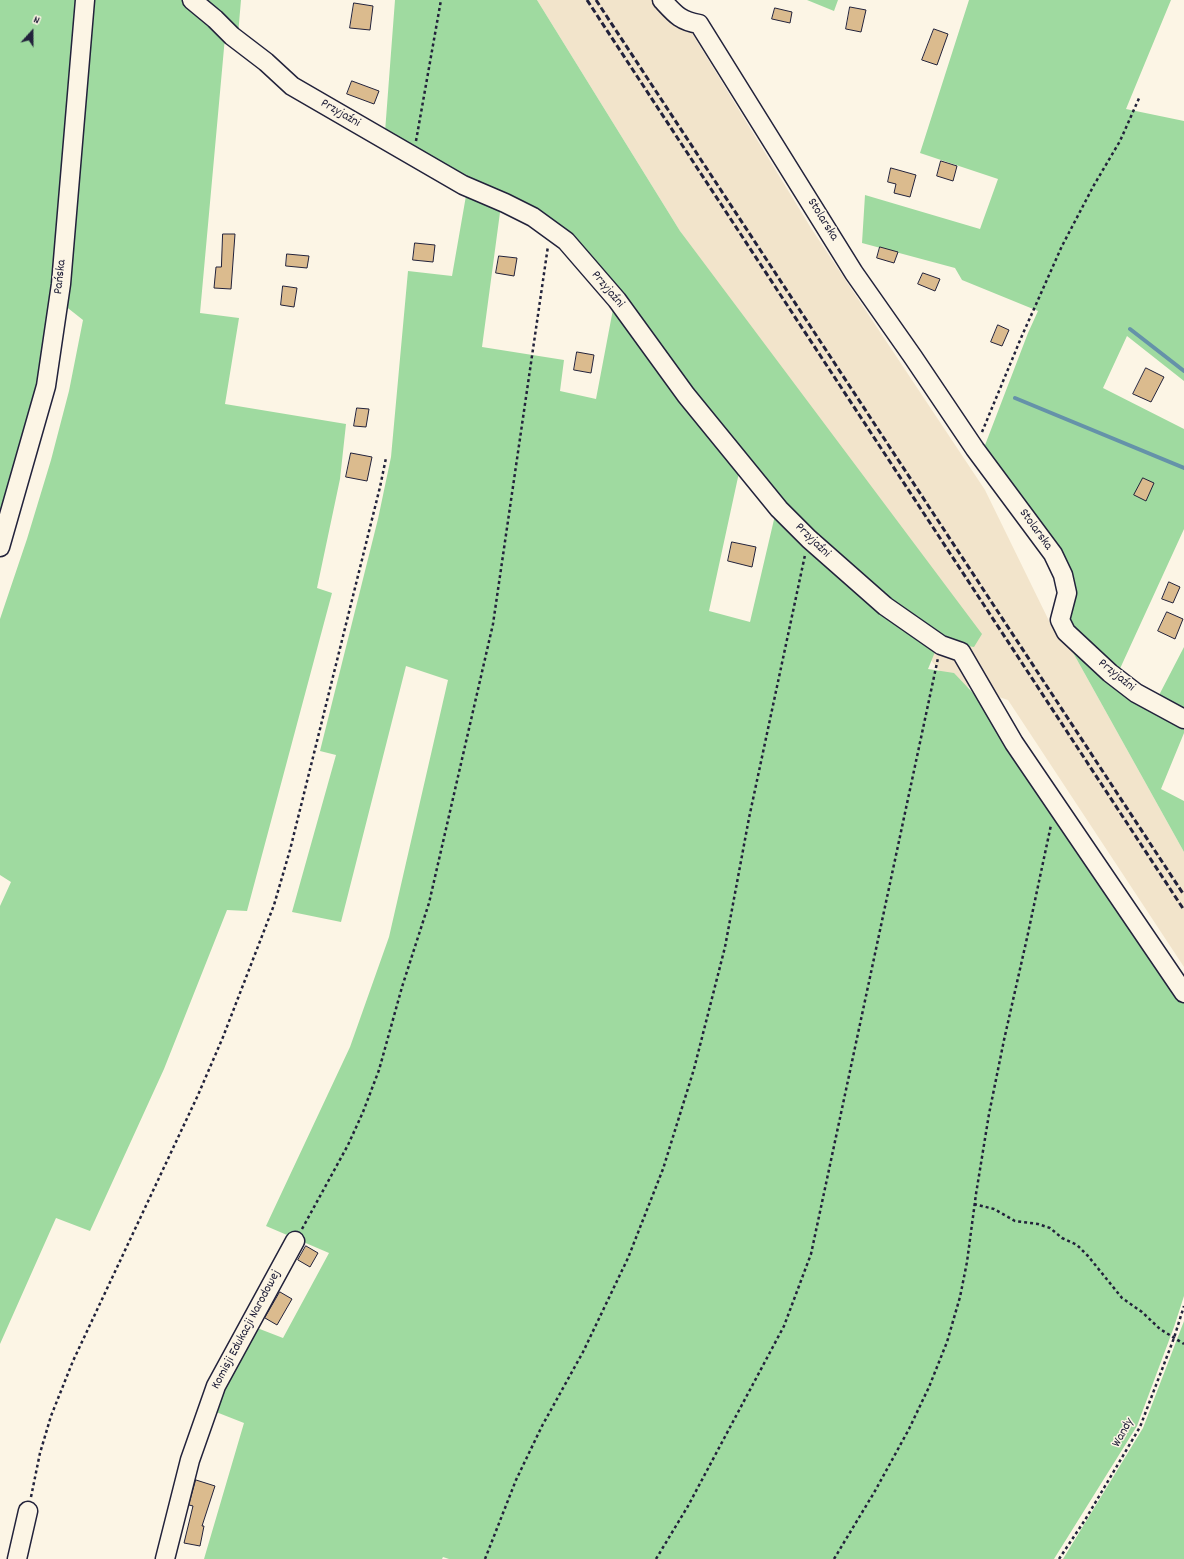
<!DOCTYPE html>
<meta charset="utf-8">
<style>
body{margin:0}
#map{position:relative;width:1184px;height:1559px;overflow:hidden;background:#fcf5e5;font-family:Dekko,sans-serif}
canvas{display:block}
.north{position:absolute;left:12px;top:12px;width:40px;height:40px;-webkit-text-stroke:3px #fcf5e5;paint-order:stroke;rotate:21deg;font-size:11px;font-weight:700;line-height:16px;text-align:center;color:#22223b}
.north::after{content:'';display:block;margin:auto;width:14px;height:18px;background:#22223b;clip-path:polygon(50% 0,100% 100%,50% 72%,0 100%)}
</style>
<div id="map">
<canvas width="1184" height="1559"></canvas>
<div class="north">N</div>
</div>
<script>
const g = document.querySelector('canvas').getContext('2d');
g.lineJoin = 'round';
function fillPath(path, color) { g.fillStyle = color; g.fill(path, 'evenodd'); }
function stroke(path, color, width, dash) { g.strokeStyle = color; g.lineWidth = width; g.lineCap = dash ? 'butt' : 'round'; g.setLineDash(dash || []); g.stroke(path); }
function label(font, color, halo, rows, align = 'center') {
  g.font = font + ' Dekko,sans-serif'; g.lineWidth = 3; g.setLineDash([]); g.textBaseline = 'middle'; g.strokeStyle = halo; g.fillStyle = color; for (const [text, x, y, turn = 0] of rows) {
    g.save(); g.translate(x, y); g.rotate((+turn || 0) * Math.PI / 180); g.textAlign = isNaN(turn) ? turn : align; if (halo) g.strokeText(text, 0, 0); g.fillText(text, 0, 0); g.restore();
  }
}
const built = new Path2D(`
 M537,0H664L692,33L811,228L985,490L1052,627L1071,649L1184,852V967L1008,700L947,680L925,653L680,231Z`);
const green = new Path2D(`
 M0,0H241L238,35L226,26L200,313L239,318L225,404L346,424L340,479L317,588L332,593L247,911L227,910L164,1069L90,1231L56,1218L0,1344V906L11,882L0,875V619L27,539L51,460L69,391L83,320L64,305L38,388L0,525Z
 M395,0H537L680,231L982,634L974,647L955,644L886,602L778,499L606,280L469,181L385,132Z
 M807,0H838L834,11Z
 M969,0H1171L1126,109L1184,121V381L1127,336L1103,388L1184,429V529L1118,673L1066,619L1073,595L982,453L1028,333L1038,311L962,280L955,268L862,243L865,195L980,229L998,179L920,153Z
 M467,190L501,205L482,347L564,360L560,391L596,399L614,304L740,468L709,611L750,622L776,511L937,647L928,669L954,673L973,693L1184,1001V1296L1174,1327L1137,1426L1054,1559H449L443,1557L442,1559H204L244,1423L211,1410L252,1326L283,1338L329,1253L266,1226L350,1047L389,937L448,680L406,666L341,922L292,912L336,755L320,751L378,519L391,457L408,271L452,276Z
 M1184,647V713L1157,699Z
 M1071,649L1133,698L1184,729V733L1161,789L1184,801V852Z
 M1184,1321V1559H1063L1143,1428Z`);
const stream = new Path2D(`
 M1130,329L1184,371
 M1015,398L1184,468`);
const building = new Path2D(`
 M354,3L373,6L370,30L350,28Z
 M850,7L866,10L861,32L846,29Z
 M775,8L792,12L790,23L772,19Z
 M934,29L948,34L937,65L922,60Z
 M352,81L379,91L374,104L347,94Z
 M941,161L957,166L953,181L937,176Z
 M891,168L916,175L910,197L894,193L896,184L888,182Z
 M223,234H235L231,289L214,288L216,267H221Z
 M415,243L435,245L433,262L413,260Z
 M880,247L898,252L894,263L877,258Z
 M287,254L309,256L307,268L286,266Z
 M499,256L517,258L514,276L496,273Z
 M923,273L940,279L935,291L918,284Z
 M283,286L297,288L294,307L281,305Z
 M998,325L1009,330L1002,346L991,342Z
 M577,352L594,355L591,373L574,370Z
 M1146,368L1164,377L1151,402L1133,394Z
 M357,408L369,409L366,427L354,426Z
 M351,453L372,457L367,481L346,477Z
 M1143,478L1154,483L1146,501L1134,495Z
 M732,542L756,547L752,567L728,561Z
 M1169,582L1180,587L1173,603L1162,599Z
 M1167,612L1183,619L1175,639L1158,631Z
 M306,1246L318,1253L310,1267L298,1260Z
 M280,1292L292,1299L277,1325L265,1318Z
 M196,1480L215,1486L202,1526H204L200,1546L184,1543L193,1506L189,1505Z`);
const path = new Path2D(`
 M416,141L441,0
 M982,432L1021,338L1062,246L1094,185L1120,141L1140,96
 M974,1204L994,1209L1015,1221L1038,1224L1050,1228L1062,1238L1077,1245L1088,1256L1122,1298L1142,1312L1160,1329L1184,1344
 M302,1229L348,1145L363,1112L379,1070L402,987L429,903L493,624L548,246
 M31,1497L40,1453L51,1416L73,1361L198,1095L223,1037L274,905L290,850L380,487L386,458
 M485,1559L516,1480L542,1426L583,1352L628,1258L663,1169L694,1069L725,947L749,818L805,555
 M656,1559L688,1506L784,1326L811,1254L938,658
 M834,1559L875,1491L909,1429L929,1387L947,1342L960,1297L967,1262L976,1194L989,1114L1004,1040L1027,938L1051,825
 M1059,1559L1085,1520L1140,1427L1174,1338L1184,1306`);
const minor = new Path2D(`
 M192,0L215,19L232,36L266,62L292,86L463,185L505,203L533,217L566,241L617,300L686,395L779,509L809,539L885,606L941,645L961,652L1014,743L1184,993
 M662,0C675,14 680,21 699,24L854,273L913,357L975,449L1053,554L1063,575L1067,593L1060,620L1066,632L1110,673L1136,693L1184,719
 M0,547L46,386L61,284L85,0
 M17,1559L28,1511
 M165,1559L190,1460L216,1386L295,1241`);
const rail = new Path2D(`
 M587,0L1184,910
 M596,0L1184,895`);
const streetNames = [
 ["Przyjaźni",340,114,30],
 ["Stolarska",822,220,58],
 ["Pańska",61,277,-84],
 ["Przyjaźni",607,290,50],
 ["Stolarska",1035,530,54],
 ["Przyjaźni",812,541,44],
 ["Przyjaźni",1116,676,39],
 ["Komisji Edukacji Narodowej",247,1330,-62],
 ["Wandy",1124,1433,-61]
];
fillPath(built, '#f2e4cb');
fillPath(green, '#9fdaa0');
stroke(stream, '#6592a9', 4);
fillPath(building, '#dbbb8e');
stroke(building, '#22223b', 1);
stroke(minor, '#22223b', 21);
stroke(path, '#22223b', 2.5, [3, 3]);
stroke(minor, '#fcf5e5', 18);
stroke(rail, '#22223b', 3, [6, 3]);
label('13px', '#22223b', '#fcf5e5', streetNames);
</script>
